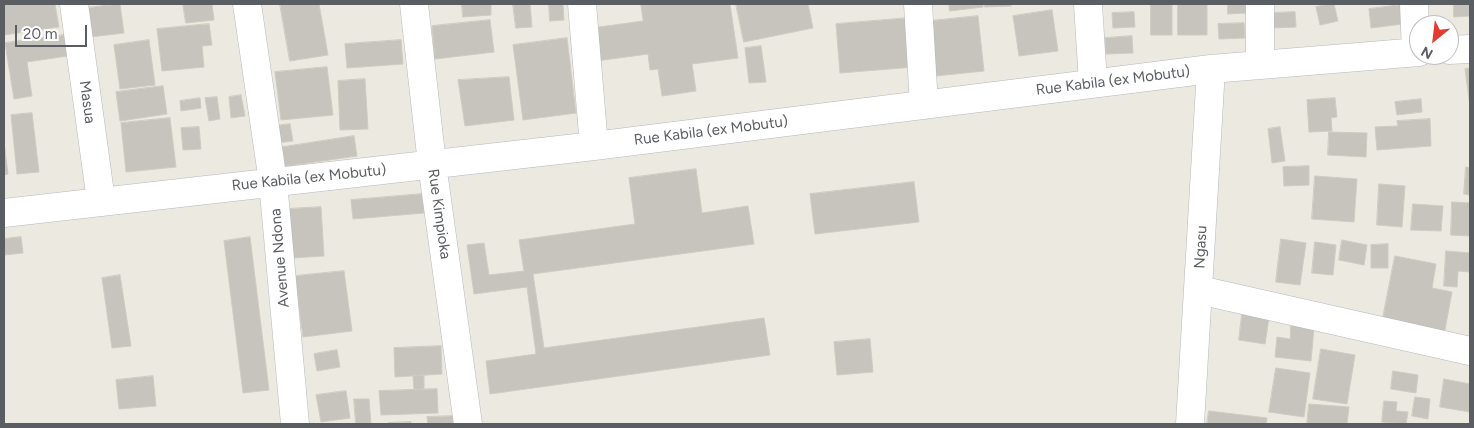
<!DOCTYPE html>
<style>
body{margin:0}
#map{position:relative;width:1474px;height:428px;overflow:hidden;background:#ece9e1;font-family:Figtree,sans-serif}
canvas{display:block}
.frame{position:absolute;inset:0;border:5px solid #5a5d61;pointer-events:none}
.north{position:absolute;left:1409px;top:15px;width:50px;height:50px;box-sizing:border-box;background:#fff;border:1px solid #bdbec0;border-radius:50%;rotate:209deg;font-size:14px;font-weight:700;line-height:20px;text-align:center;color:#5a5d61}
.north::after{content:'';display:block;margin:auto;width:18px;height:22px;background:#e13d32;clip-path:polygon(50% 0,100% 100%,50% 72%,0 100%)}
.scale{position:absolute;left:15px;top:25px;width:72px;height:22px;box-sizing:border-box;border:2px solid #5a5d61;border-top:0;padding-left:6px;font-size:15px;line-height:18px;white-space:nowrap;color:#5a5d61;-webkit-text-stroke:4px #fff;paint-order:stroke}
</style>
<div id="map">
<canvas width="1474" height="428"></canvas>
<div class="frame"></div>
<div class="north">N</div>
<div class="scale">20 m</div>
</div>
<script>
const g = document.querySelector('canvas').getContext('2d');
g.lineJoin = 'round';
function fillPath(path, color) { g.fillStyle = color; g.fill(path, 'evenodd'); }
function stroke(path, color, width, dash) { g.strokeStyle = color; g.lineWidth = width; g.lineCap = dash ? 'butt' : 'round'; g.setLineDash(dash || []); g.stroke(path); }
function label(font, color, halo, rows, align = 'center') {
  g.font = font + ' Figtree,sans-serif'; g.lineWidth = 5; g.setLineDash([]); g.textBaseline = 'middle'; g.strokeStyle = halo; g.fillStyle = color; for (const [text, x, y, turn = 0] of rows) {
    g.save(); g.translate(x, y); g.rotate((+turn || 0) * Math.PI / 180); g.textAlign = isNaN(turn) ? turn : align; if (halo) g.strokeText(text, 0, 0); g.fillText(text, 0, 0); g.restore();
  }
}
const building = new Path2D(`
 M4,4H55L59,27L4,35Z
 M120,4L124,33L90,37L87,8Z
 M183,4H212L214,20L186,23Z
 M280,4H319L328,55L290,61Z
 M462,4H491V15L463,17Z
 M513,4H530L532,27L516,28Z
 M549,4H563L564,20L550,21Z
 M641,4H730L738,58L692,64L696,91L662,96L658,69L650,70L648,54L596,61L592,28L643,21Z
 M736,4H808L813,28L744,42Z
 M949,4H983V7L950,11Z
 M985,4H1011V6L985,7Z
 M1151,4H1172V35H1151Z
 M1178,4H1207V35H1178Z
 M1228,4H1245L1246,13L1228,14Z
 M1330,4H1334L1338,21L1320,25L1316,7Z
 M1454,4H1470V16L1454,17Z
 M1400,5L1403,24L1371,28L1369,9Z
 M1052,10L1058,51L1019,56L1013,16Z
 M1134,12L1135,27L1113,28L1112,13Z
 M1295,12L1296,27L1271,28V13Z
 M978,16L984,71L936,76L930,21Z
 M909,18L914,67L840,73L836,24Z
 M490,20L494,52L435,59L432,26Z
 M1244,23L1245,38L1219,39L1218,24Z
 M209,24L212,45L202,46L204,67L162,71L157,29Z
 M71,34L74,55L27,62L32,96L14,99L5,43Z
 M1132,36L1133,53L1106,54L1105,38Z
 M567,38L576,113L523,120L513,45Z
 M149,40L155,85L120,89L114,45Z
 M401,40L403,64L347,68L345,44Z
 M761,46L766,82L749,83L745,48Z
 M327,67L333,115L281,120L275,72Z
 M1470,68V106L1465,69Z
 M509,77L514,120L465,126L458,80Z
 M365,79L368,129L340,130L338,81Z
 M163,86L167,114L120,121L116,92Z
 M241,95L245,116L231,118L229,97Z
 M217,97L220,119L209,121L205,98Z
 M200,98L201,108L181,111L180,101Z
 M1335,98L1337,117L1331,118L1332,131L1309,132L1307,100Z
 M1421,99L1422,112L1397,115L1395,102Z
 M32,113L39,172L17,174L11,115Z
 M170,118L176,167L126,172L121,123Z
 M1430,119L1431,146L1377,150L1375,127L1398,126L1397,121Z
 M290,124L293,141L277,143L275,126Z
 M199,127L201,149L183,150L181,128Z
 M1280,127L1285,161L1272,163L1268,129Z
 M1329,132L1367,133L1366,157L1328,155Z
 M354,136L357,156L280,167L277,148Z
 M4,142L8,174L4,175Z
 M1309,166V185L1284,186L1283,167Z
 M1466,167L1470,168V195L1464,194Z
 M696,169L702,213L748,206L754,244L533,274L544,348L764,318L770,355L490,394L486,361L536,354L527,287L474,294L467,245L484,243L489,275L524,271L519,240L635,224L629,178Z
 M1315,176L1357,179L1354,222L1312,219Z
 M914,182L919,222L815,234L810,194Z
 M1379,184L1405,186L1402,227L1377,225Z
 M422,194L424,213L353,219L351,200Z
 M1452,202L1470,203V236L1451,235Z
 M1413,204L1443,206L1441,231L1411,230Z
 M321,207L324,256L292,258L288,209Z
 M21,237L23,253L4,255V239Z
 M250,237L269,390L243,393L224,241Z
 M1281,239L1306,243L1300,285L1276,282Z
 M1342,240L1367,245L1364,265L1339,260Z
 M1315,242L1336,245L1333,275L1312,273Z
 M1388,244V268H1371V245Z
 M1446,251L1470,253V272L1458,271L1457,287L1444,286Z
 M1395,256L1436,264L1432,288L1452,292L1444,335L1382,323Z
 M344,271L352,331L303,337L295,276Z
 M120,275L131,346L112,348L102,278Z
 M1242,314L1269,318L1265,344L1239,340Z
 M1291,326L1314,328L1311,361L1275,357L1277,337L1290,339Z
 M870,339L873,372L837,375L834,342Z
 M441,346L442,374L395,377L394,348Z
 M1321,349L1355,355L1347,404L1313,399Z
 M337,350L340,367L317,371L314,354Z
 M1276,368L1310,373L1304,417L1269,412Z
 M1393,371L1418,375L1416,393L1391,389Z
 M424,375V389L414,390L413,376Z
 M153,376L156,406L119,409L116,380Z
 M1444,379L1470,384V412L1440,407Z
 M437,389L438,413L381,415L379,391Z
 M346,391L350,418L321,422L316,395Z
 M1415,397L1430,399L1428,419L1412,416Z
 M354,399H369L371,424H356Z
 M1384,401L1397,402L1396,411L1408,412L1406,424L1382,422Z
 M1309,404L1349,407L1347,424H1307Z
 M1209,411L1267,418L1266,424H1207Z
 M453,416V424H428L427,417Z
 M411,422V424H388V423Z`);
const street = new Path2D(`
 M74,4L101,201
 M247,4L273,182L295,424
 M414,4L432,164L468,424
 M582,4L594,146
 M918,4L924,105
 M1088,4L1093,83
 M1260,4V65
 M1414,4L1416,52
 M1449,50L1470,49
 M4,213L594,146L1211,69L1419,52
 M1199,290L1470,351
 M1190,424L1211,69`);
const streetNames = [
 ["Rue Kabila (ex Mobutu)",1113,81,-7],
 ["Masua",87,102,82],
 ["Rue Kabila (ex Mobutu)",711,131,-7],
 ["Rue Kabila (ex Mobutu)",309,178,-6],
 ["Rue Kimpioka",439,214,82],
 ["Ngasu",1201,247,-87],
 ["Avenue Ndona",280,258,-95]
];
fillPath(building, '#c7c4be');
stroke(building, '#d0cbc0', 1);
stroke(street, '#b4b7bb', 29);
stroke(street, '#fff', 28);
label('15px', '#5a5d61', '#fff', streetNames);
</script>
